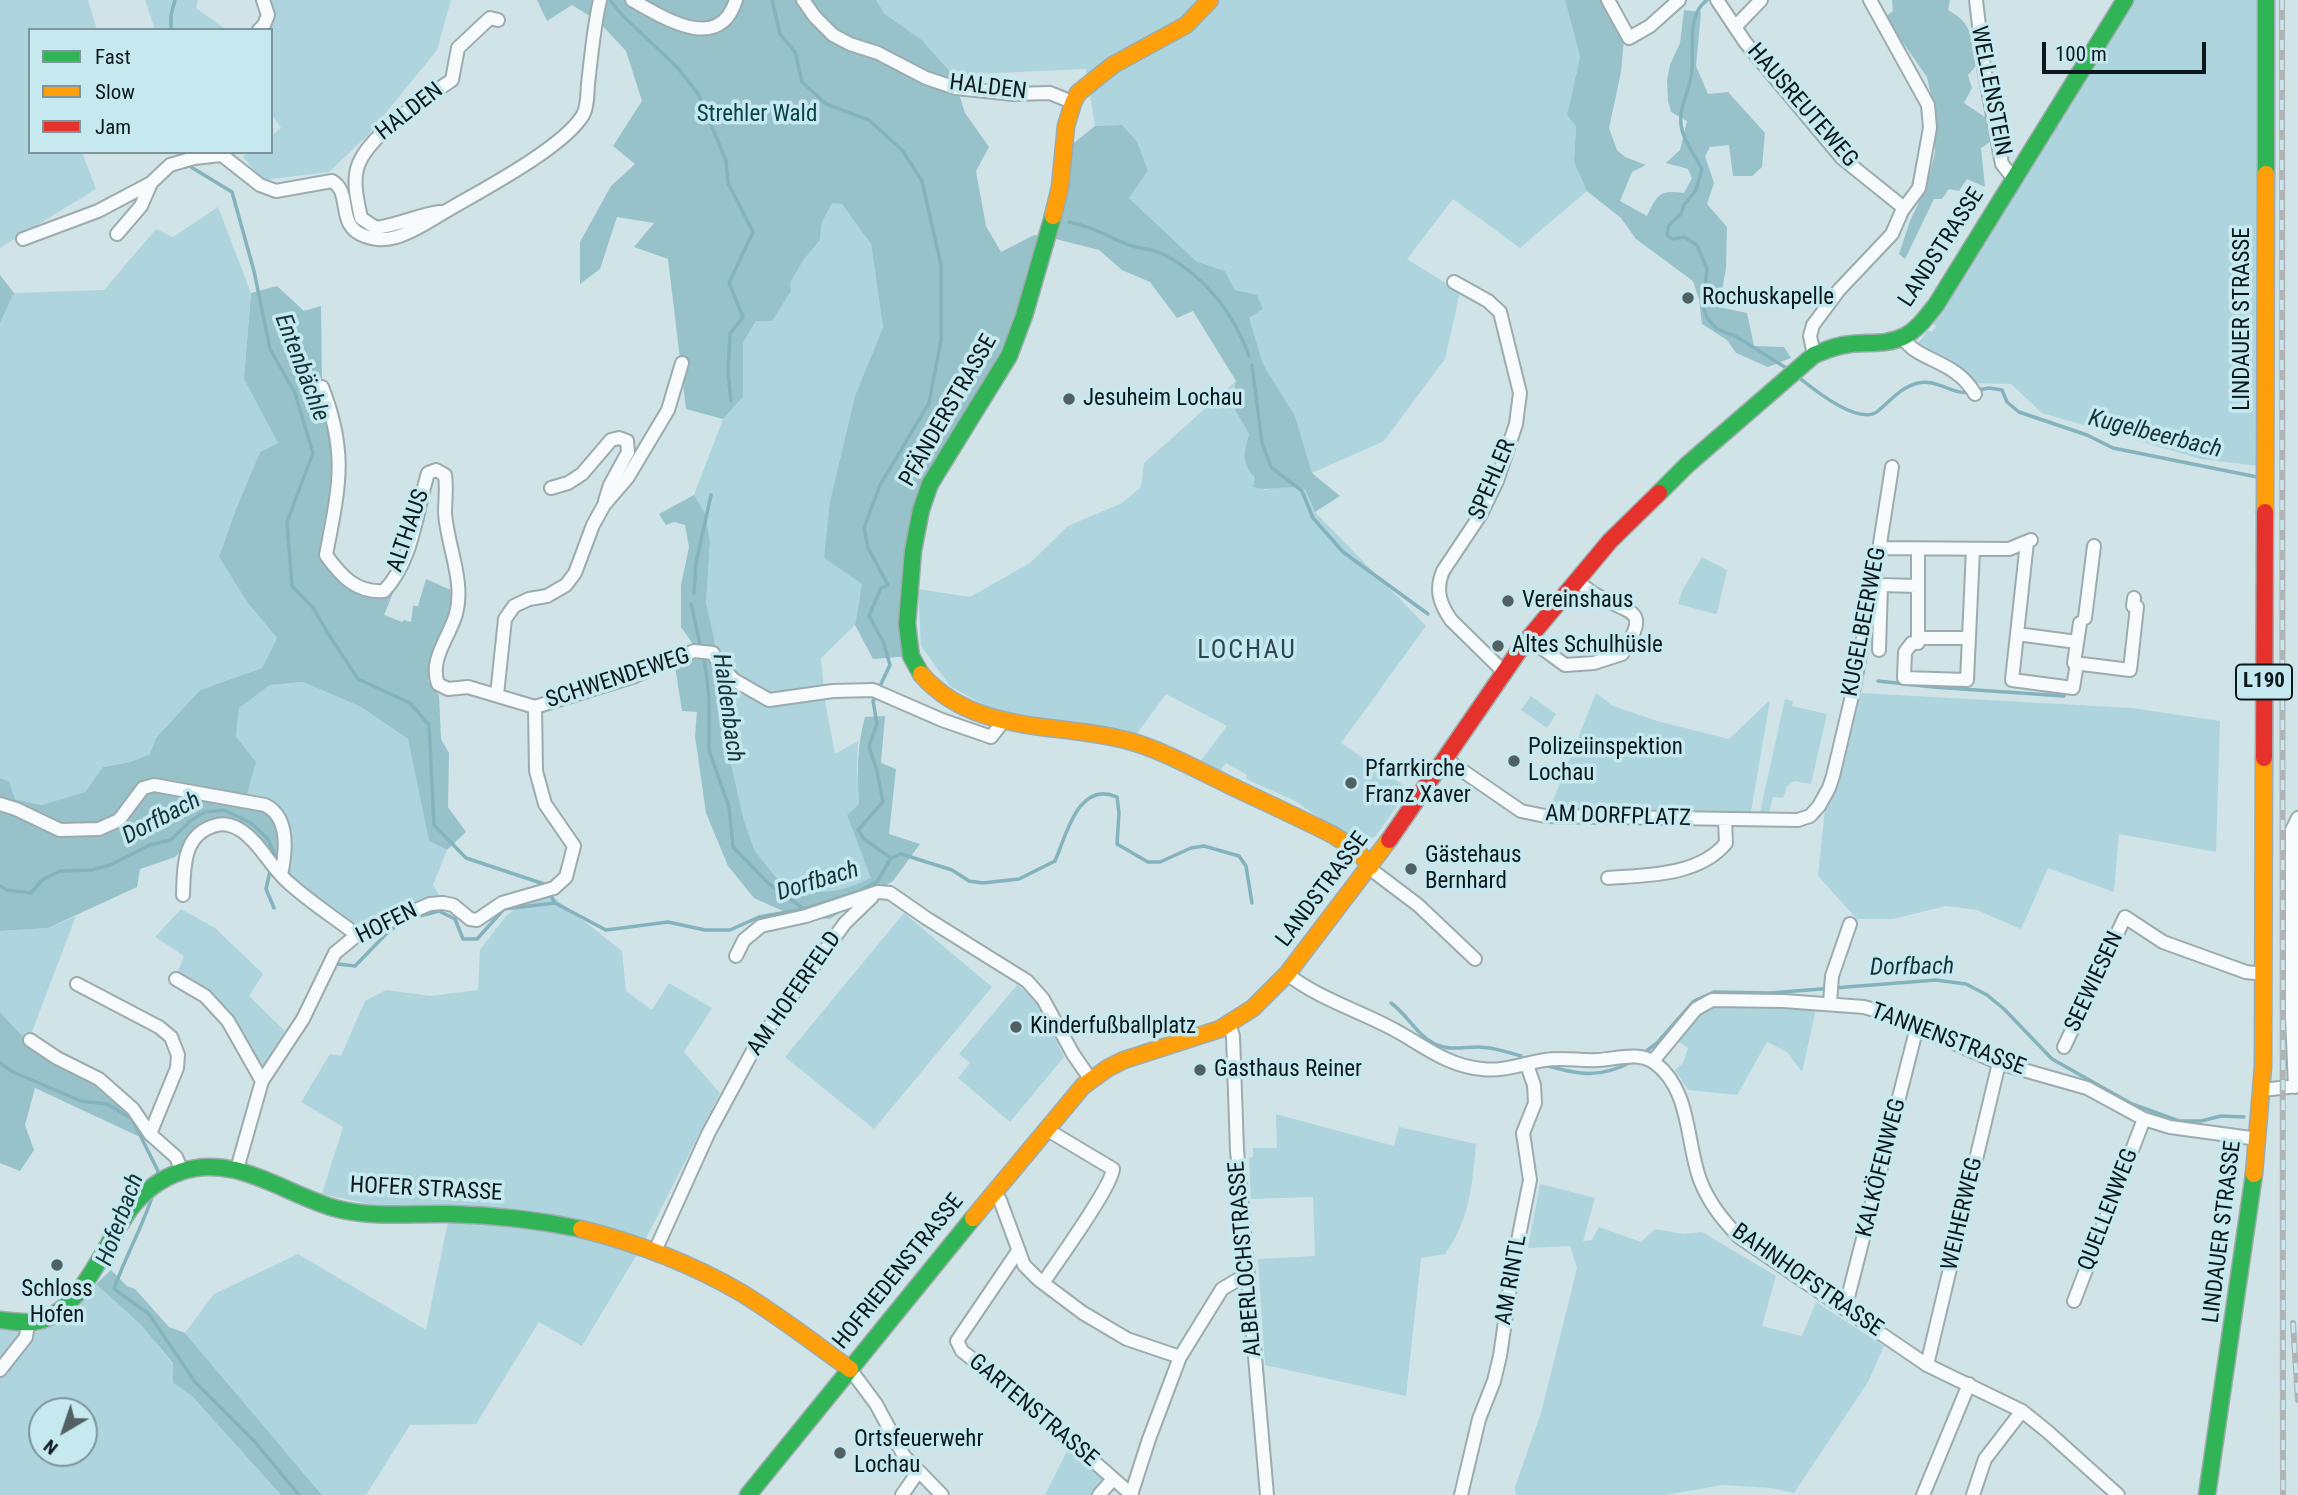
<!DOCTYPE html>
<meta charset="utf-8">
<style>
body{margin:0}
#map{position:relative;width:2298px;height:1495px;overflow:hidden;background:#d0e3e6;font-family:"Roboto Condensed",sans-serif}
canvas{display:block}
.legend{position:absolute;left:28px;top:28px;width:245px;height:126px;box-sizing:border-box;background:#c6e9f0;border:2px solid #7c969b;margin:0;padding:9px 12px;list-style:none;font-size:21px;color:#0c191c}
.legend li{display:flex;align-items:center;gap:14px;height:35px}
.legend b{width:35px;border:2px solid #7c969b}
.north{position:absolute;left:28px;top:1397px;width:70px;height:70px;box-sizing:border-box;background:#c6e9f0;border:2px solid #7c969b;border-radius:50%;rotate:219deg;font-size:19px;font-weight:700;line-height:28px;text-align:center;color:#0c191c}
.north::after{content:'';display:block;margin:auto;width:24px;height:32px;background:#516063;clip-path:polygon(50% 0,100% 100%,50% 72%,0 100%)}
.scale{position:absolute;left:2042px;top:42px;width:164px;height:32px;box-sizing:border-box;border:4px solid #0c191c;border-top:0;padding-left:9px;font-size:21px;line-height:24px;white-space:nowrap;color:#0c191c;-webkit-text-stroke:5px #c6e9f0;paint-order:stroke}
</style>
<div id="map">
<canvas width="2298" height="1495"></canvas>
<ul class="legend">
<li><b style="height:9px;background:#30b455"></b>Fast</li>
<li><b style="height:9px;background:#ff9f0a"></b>Slow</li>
<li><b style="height:9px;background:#e5322d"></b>Jam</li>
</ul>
<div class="north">N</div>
<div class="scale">100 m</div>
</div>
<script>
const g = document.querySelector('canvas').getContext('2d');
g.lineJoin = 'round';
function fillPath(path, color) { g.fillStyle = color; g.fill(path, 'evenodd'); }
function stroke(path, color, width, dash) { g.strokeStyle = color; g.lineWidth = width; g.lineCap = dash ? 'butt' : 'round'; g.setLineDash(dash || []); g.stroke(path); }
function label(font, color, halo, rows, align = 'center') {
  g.font = font + ' "Roboto Condensed",sans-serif'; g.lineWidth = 7; g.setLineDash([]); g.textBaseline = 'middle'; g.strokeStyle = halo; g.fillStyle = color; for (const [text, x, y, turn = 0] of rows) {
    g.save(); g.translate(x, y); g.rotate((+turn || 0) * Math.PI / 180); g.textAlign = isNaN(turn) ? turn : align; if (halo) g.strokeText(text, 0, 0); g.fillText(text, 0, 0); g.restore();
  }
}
const green = new Path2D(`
 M0,0H88L97,30H30V152H82L96,189L0,248Z
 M145,0H198L196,8L225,29L155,30Z
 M267,0H451L437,50L367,136L329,172L263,180L243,157L249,152H271V136L281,128L271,113L270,30L273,8Z
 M876,0H1565L1580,57L1567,115L1576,127L1574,161L1587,191L1520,248L1453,199L1407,259L1460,292L1445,359L1384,441L1312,473L1295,416L1263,364L1248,318L1263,309L1235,290L1225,271L1196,261L1129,198L1148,171L1137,141L1122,125L1095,126L1086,69L953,75L922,40L885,14Z
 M2132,0H2260L2259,466L2201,459L2042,413L2011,384L1972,383L1921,349L1918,343L1928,330L1932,332L1936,326L1931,322Z
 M832,202L842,204L871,244L883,327L855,396L830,501L862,584L855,625L821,658L825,701L835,754L858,741L857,769L859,804L847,815L872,878C834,895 824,894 783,886L755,851L744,821L729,755L714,637L706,603L710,542L694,495L723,419L743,397V343L756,321L790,283L803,261L820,240L822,222Z
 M218,207L251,293L244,379L279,443L260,452L236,509L219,557L247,602L277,638L262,668L200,690L156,738L150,754L130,762L103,767L85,792L41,805L15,799L9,781L0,778V323L14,293L104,290L156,229L173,237Z
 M1236,381L1231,403L1249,434C1242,467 1245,465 1265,490L1290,485L1305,489L1315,512L1426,626L1341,743L1409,789L1375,837L1356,842L1295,801L1246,779L1247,775L1226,763L1218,773L1199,763L1227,726L1166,694L1136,735L1014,717L989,708L950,686L921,646L918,589L970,597L1030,563L1068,526L1122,503L1141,487L1144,463Z
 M1702,557L1727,570L1717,613L1715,614L1678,604L1682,591Z
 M303,682L361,707L408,739L429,841L447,850L433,885L440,896L360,931L281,875L246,797L236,737L239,708L270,685Z
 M1596,693L1613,706L1657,721L1729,739L1770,700L1750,817L1550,808Z
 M1860,693L2132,708L2220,721L2216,852L2119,834L2114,892L2048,868L2021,929L1977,910L1946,906L1893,919H1857L1818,876L1825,809L1838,780Z
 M1531,696L1556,714L1547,728L1521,710Z
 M1785,699L1793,701L1792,706L1827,714L1811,784L1794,781L1787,786L1783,798L1773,797L1769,813L1760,812Z
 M542,888L622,951L626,991L652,1010L669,983L712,1008L684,1052L720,1093L642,1246L582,1346L539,1322L476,1424L410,1425L366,1495H322L185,1333L214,1294L298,1254L426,1330L448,1221L322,1194L343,1127L301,1102L330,1054L341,1056L365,1001L386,990L431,996L478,990L480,950L506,916Z
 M181,909L215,928L263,974L249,996L288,1034L262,1071L212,996L177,974L184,956L155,937Z
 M904,913L992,987L874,1129L785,1057Z
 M76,916L28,1042L0,1012V931L48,928Z
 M1017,985L1037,1000L1064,1057L1010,1122L958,1078L970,1063L959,1054Z
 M1737,1004L1816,1009L1802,1072L1787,1052L1767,1042L1737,1095L1688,1090L1675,1070L1683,1063L1688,1048L1676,1040C1697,1008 1699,1007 1737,1004Z
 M1276,1114L1394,1146L1399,1127L1476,1144C1472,1186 1470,1219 1445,1254L1421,1258L1406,1396L1265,1365L1258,1259L1315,1256L1313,1197L1251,1199L1249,1158L1253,1157V1148H1277Z
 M1540,1184L1595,1198L1583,1241L1592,1240L1599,1227L1641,1242L1655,1229L1683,1234L1702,1232L1776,1276L1762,1326L1802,1336L1816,1302L1884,1346L1868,1382L1794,1493L1771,1488L1723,1485L1665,1495H1516L1515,1487L1541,1413L1577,1268L1570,1246L1528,1248Z
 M96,1284L140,1324L173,1364V1383L192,1396L281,1495H0V1325L6,1328L40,1331ZM42,1411H84V1453H42Z
 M1070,1445L1102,1475L1103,1482L1092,1495H1045Z`);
const forest = new Path2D(`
 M537,0H876L885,14L922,40L953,75L965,113L989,147L976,171L986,226L1001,252L1034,235L1048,237L1065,150L1095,126L1122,125L1137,141L1148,171L1129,198L1196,261L1225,271L1235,290L1257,295L1263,309L1249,318L1263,364L1295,416L1312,473L1340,496L1315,512L1305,489C1286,484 1271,492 1253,487L1255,478C1241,462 1244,454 1249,434L1231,403L1236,381L1193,311L1177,318L1150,282L1122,270L1099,250L1048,237L1018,335L922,504L911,656L873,659L855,625L862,584L824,558L830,501L855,396L883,327L871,244L842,204L832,203L822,222L820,240L803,261L790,283L791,291L772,321H756L743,343V397L723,419L686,409L668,259L634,247L654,223L617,217L600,269L580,284V242L611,186L635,164L613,146L642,101L626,51L598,21L572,5L547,21Z
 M1565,0H1612L1624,39L1621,72L1609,128L1617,150L1625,157L1646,165L1632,172L1620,201L1647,216C1658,194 1659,190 1684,193L1692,178L1688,169L1666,163L1680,150L1687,121L1671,112L1668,101L1667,80L1670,65L1680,43L1684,10L1701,12L1696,66L1708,94L1728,92L1765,133L1762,167L1752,176H1733L1729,145L1710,147L1705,156L1714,183L1707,204L1727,227L1726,268L1719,307L1747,313L1754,346L1784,347L1791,358L1768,367L1736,353L1727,340L1702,324L1699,299L1693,281L1636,239L1621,218L1587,191L1574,162L1576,127L1567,115L1580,57Z
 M1892,0H1950L1948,10C1974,24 1971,39 1976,66L1968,75L1972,88L1964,103L1985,117L1990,142L1981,148L1985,187L1967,179L1959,191L1949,189L1942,199H1934L1905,259L1899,254L1910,221L1926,187L1935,153L1934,109L1927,77L1885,17L1893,11Z
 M0,275L14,293L0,323Z
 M277,286L304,311L321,306L322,387L339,449L326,555L373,592L398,581L384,615L402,622L404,620L411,622L413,606H418L426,579L453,591L449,616L428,681L439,695L441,739L449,753L448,807L466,832L447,850L429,841L408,739L361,707L303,682L270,685L239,708L236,737L256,762L246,797L277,813L281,875L233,826L198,834L175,857L140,869L137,887L48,928L0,931V778L9,781L15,799L41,805L85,792L103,767L130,762L150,754L156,738L200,690L262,668L277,638L247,602L219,557L236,509L260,452L278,443L244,379L251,293Z
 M694,495L705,514L710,542L706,603L714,637L729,755L744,821L755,851L783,886C823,894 834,895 871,878L847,815L859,804C857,773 857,746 865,717L885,716L881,763L896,769L889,834L920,844L893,881L830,919L794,916L754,898L728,866L706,813L695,736L697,712L682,711L675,666L700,654L681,627V585L689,547L685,525L674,522L666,525L659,514Z
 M0,1012L28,1042L98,1081L143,1127L138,1136L35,1088L25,1125L34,1150L20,1171L0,1163Z
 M111,1270L127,1286L135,1289L169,1327L185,1333L322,1495H281L192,1396L173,1383V1363L140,1324L96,1284Z`);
const stream = new Path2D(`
 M610,0L623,16L677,67L699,95L726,161L728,183L753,232L729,283L743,317L730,334L728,373L731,401
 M772,0L780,34L795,52L802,82L826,104L869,120L902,150L922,181L941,265V340L929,403L880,485L864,528L868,548L888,585L881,588L869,616L883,641L890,665L879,688
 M1707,0C1684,17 1696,53 1691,77C1688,94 1677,111 1682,130C1685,143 1696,157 1702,169L1696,190L1684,205L1681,214L1669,225L1667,235L1672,239L1684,237L1697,245L1707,269L1703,306L1707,318L1717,329L1737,337L1788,369
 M171,30V15L175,0
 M186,152L191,167L232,192L254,271L270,349L295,393L313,453L287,522L292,586L314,609L327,632L358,679L410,703L429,725L434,825L466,858L544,884L555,903
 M1069,222C1092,226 1108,237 1129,245C1141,249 1155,249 1165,255C1206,277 1234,314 1249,356
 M1252,365L1262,443L1271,467L1302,491L1313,518L1343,552L1428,614
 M1797,376C1812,388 1859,427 1878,411C1890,401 1901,387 1918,383C1937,378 1953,396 1971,392
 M1978,390L1989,388L2002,390L2007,402L2019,412L2087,435L2113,448L2257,477
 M694,593L696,563L711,495
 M691,604L706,670L709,700V750L729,807L733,847L769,884L804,909
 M1878,681L1933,687L2064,696
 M876,696L873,701L877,724L869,747L877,771L883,802L858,830L864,839L891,858
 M271,867L266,889L274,908
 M0,886L7,890L31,893L42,880L60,871L92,870L110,865L150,845L171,840L190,821L205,812L224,810L251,823L268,839L276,858L275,860
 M338,964L355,966L390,930L412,918L439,911L455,919L463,939H477L504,909L555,903L606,930L668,922L705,930H730L759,917L804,909L857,892L877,882L891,858L901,854L952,870L969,881L983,883L1019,879L1055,861C1066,836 1078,780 1117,797L1119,813L1117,844L1148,862H1160L1191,848L1204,846L1239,856L1246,866L1252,903
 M1391,1003C1408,1015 1416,1035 1435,1044C1449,1051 1463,1047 1478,1047C1492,1047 1507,1052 1521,1056
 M1645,1052L1657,1043L1694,1001L1714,992L1770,993L1936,980L1966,984L1987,995L2004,1009L2052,1059L2132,1104L2179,1121H2201L2221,1116L2244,1117
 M0,1063L13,1072L81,1101L107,1104L132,1119L158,1171L157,1176
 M1545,1065C1579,1075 1600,1079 1633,1061
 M152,1197C142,1228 125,1257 114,1289L149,1314L195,1382L254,1441L299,1495`);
const street = new Path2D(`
 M632,0C664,18 719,54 736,0
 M803,0L815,17L833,35L850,44L878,53L926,78L956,88L1013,94L1050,93L1072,102
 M1608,0L1629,38L1650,26L1679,0
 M1717,0L1745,42L1842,158L1904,208
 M1976,0L1984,68L2002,164L2014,179
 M1736,26L1761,0
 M259,30L264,25L268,15L263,0
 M218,152L260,185L276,191L332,181C353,193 335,226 365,236C375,240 386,240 396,237C414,232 432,219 448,210C482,190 563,148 583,115C588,106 587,95 588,84C591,58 594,25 600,0
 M440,212C418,215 398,225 376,228L361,218C358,203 353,184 357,169C365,137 425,98 452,80L458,48L490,18L498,20
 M117,234L141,206L151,183L170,165L194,158L221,155
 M23,239L98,211L151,183
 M1454,282L1488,301L1500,312L1520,393L1516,424L1497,481L1481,514L1443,571C1435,590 1440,604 1451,620L1504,672
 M1903,338C1918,362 1955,359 1975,394
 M1814,355L1810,336L1813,325L1839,290L1892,234L1902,211L1919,188L1930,128L1928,105L1870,0
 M322,387C348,453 339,487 326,555C341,576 356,593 384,591C413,561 416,512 428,473L436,470L445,475C447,488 445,500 445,513C447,545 465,581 456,614C449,638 429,659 438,684L448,689L468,687L535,707L635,676L694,651L713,653L721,667L734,680L769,700L833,691L873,690L942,720L991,737L1002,723
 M551,488L568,483L582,474L611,440L619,438L627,441L628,452L610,485L605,501
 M2027,542L2012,680L2073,688L2077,663
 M1880,548L2009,549L2031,540
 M1918,549V643H1912L1905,652L1904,678L1967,680L1973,550
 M2085,618L2094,546
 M2080,623L2074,663L2130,670L2137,607L2133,606L2134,598
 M2017,634L2077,642
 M1528,638L1565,665L1594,663L1622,654C1651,608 1632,615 1598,596C1590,592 1583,585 1576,580
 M1918,638H1968
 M1879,650L1881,585L1917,586
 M497,695L505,619L514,606L529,599L547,596L566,585L575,573L593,525L604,505L628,477L668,410L682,363
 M1444,758L1521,811L1545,816L1798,820L1810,816L1819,806L1829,788L1833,776L1854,687L1876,569L1892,467
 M0,804L16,809L60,830L99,829L119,820L143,788L154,785L265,805C290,817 286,852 281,875
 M1371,866L1373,871L1418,905L1475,959
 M1608,878C1647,875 1699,876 1726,843L1725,820
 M183,895C184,866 183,833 217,825C225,823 235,826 242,831C261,844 271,868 289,883C310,902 335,918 357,935
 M736,956L744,940L761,926L806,916L878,892L890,893L926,918L1027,981L1043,999L1073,1054L1091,1080
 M1287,974C1318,998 1357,1010 1391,1028C1422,1044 1446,1066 1482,1069C1504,1072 1524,1063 1545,1060C1563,1057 1580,1061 1598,1060C1617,1059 1639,1051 1655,1063C1691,1090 1686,1142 1700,1180C1709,1203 1722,1219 1739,1237L1927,1365L2022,1411L2048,1432L2118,1495
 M176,979L205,996L228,1021L262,1081
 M77,984L159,1027L171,1037L178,1055L177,1068L150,1134
 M1830,1003L1832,976L1850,924
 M1229,1024L1233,1036L1237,1150L1267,1495
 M30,1040L57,1058L99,1079L133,1109L150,1134L176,1157L182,1171
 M2064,1047L2125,917L2163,942L2246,972L2264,974
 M1653,1061L1696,1009L1712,1000L1784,1001L1864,1007L1896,1016L1917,1027L1999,1063L2087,1088L2144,1119L2170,1127L2258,1139
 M2295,1087L2292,1017V830L2298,818
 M2262,1090L2298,1086
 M237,1169L262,1081L303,1019L335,953L357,935L430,904L443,903L453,905L470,919L477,920L502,903L554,888L566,877L574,846L545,804L536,771L535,707
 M992,1193L1000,1200L1024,1265L1039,1280L1083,1313L1127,1339L1180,1357
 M655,1251L708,1134L756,1045L845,923L872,897
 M1018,1251L957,1341L962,1351L1011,1389L1132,1495
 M1043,1283C1057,1262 1111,1188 1113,1169L1046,1129
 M2074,1301L2144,1119
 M1845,1309L1917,1027
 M1927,1365L1999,1063
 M850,1369L876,1404L904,1456L942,1495
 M0,1370L26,1337L28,1323
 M902,1495L918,1472
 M1099,1495L1113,1479
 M1131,1495L1149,1439L1180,1357L1222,1289L1237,1280L1248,1277
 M1461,1495L1479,1419L1494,1381L1500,1356L1513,1266L1530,1180L1523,1133L1535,1103L1534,1085L1527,1065
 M1923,1495L1969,1384
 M1973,1495L1985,1459L2022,1411`);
const fast = new Path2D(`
 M2266,174V0
 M1659,493L1687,465L1814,355C1826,350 1837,345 1851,344C1869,342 1888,345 1905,336C1918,329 1927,316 1936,305L2125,0
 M921,674L911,656L907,624L913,551L921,510L930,484L1009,356L1024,316L1053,216
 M0,1320C10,1321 22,1323 32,1322C79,1318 105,1243 130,1209C143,1192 160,1179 180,1172C235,1152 287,1196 338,1209C374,1218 412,1213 449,1214C494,1215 538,1220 581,1229
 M748,1495L973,1218
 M2207,1495L2254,1174`);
const slow = new Path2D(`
 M1053,216L1060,187L1066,126L1073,103L1078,93L1113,65L1186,25L1210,0
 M2265,512L2266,174
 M921,674C978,740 1070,719 1145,746C1173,756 1200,771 1227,784C1262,801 1298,817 1333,835L1355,849L1371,866
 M2254,1174L2263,1067L2264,758
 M973,1218L1083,1086L1108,1068L1124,1060L1220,1029L1253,1008L1287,974L1389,840
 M581,1229C637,1243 690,1263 740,1292C778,1315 814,1343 850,1369`);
const jam = new Path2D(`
 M2264,758L2265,512
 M1389,840L1523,645L1610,541L1659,493`);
const rail = new Path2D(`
 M2282,0C2281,498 2284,997 2283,1495
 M2293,1323L2298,1400`);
const markers = [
 [1688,298,7,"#516063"],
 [1069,399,7,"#516063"],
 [1508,601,7,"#516063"],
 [1498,646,7,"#516063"],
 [1514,761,7,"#516063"],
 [1351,783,7,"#516063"],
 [1411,869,7,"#516063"],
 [1016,1027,7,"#516063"],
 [1200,1070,7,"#516063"],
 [57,1265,7,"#516063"],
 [840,1453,7,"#516063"]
];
const shields = [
 [2264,682,56]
];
const shieldNames = [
 ["L190",2264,682]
];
const streetNames = [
 ["HALDEN",988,88,7],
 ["WELLENSTEIN",1990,91,79],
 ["HAUSREUTEWEG",1802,106,49],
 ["HALDEN",410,112,-38],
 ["LANDSTRASSE",1942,248,-57],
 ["LINDAUER STRASSE",2243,319,-90],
 ["PFÄNDERSTRASSE",949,411,-60],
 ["SPEHLER",1493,480,-67],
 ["ALTHAUS",409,531,-71],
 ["KUGELBEERWEG",1865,622,-79],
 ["SCHWENDEWEG",618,679,-18],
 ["AM DORFPLATZ",1618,817,2],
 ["LANDSTRASSE",1323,890,-53],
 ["HOFEN",387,924,-26],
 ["SEEWIESEN",2095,982,-65],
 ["AM HOFERFELD",795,994,-55],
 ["TANNENSTRASSE",1948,1040,21],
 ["KALKÖFENWEG",1882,1168,-76],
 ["HOFER STRASSE",426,1190,3],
 ["QUELLENWEG",2109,1210,-69],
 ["WEIHERWEG",1963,1214,-77],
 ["LINDAUER STRASSE",2223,1232,-83],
 ["ALBERLOCHSTRASSE",1246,1259,-95],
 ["HOFRIEDENSTRASSE",899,1272,-51],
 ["AM RINTL",1512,1280,-80],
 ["BAHNHOFSTRASSE",1807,1281,35],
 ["GARTENSTRASSE",1033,1411,40]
];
const parkNames = [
 ["Strehler Wald",757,115]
];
const poiNames = [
 ["Rochuskapelle",1702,298],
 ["Jesuheim Lochau",1083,399],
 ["Vereinshaus",1522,601],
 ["Altes Schulhüsle",1512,646],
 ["Polizeiinspektion",1528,748],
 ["Lochau",1528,774],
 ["Pfarrkirche",1365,770],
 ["Franz Xaver",1365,796],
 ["Gästehaus",1425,856],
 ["Bernhard",1425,882],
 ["Kinderfußballplatz",1030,1027],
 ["Gasthaus Reiner",1214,1070],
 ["Schloss",57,1290,"center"],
 ["Hofen",57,1316,"center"],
 ["Ortsfeuerwehr",854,1440],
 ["Lochau",854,1466]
];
const waterNames = [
 ["Entenbächle",301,368,69],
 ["Kugelbeerbach",2155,435,14],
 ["Haldenbach",727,708,82],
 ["Dorfbach",162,819,-28],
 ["Dorfbach",818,882,-17],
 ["Dorfbach",1912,968,-1],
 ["Hoferbach",121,1220,-70]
];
const quarterNames = [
 ["LOCHAU",1247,651]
];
fillPath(green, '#aed5dd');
fillPath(forest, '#98c2ca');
stroke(stream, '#84b3bd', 3.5);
stroke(street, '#9cabad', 16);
stroke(fast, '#9cabad', 19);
stroke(slow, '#9cabad', 19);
stroke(jam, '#9cabad', 19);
stroke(street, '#f8fbfb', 12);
stroke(fast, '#30b455', 16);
stroke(slow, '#ff9f0a', 16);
stroke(jam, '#e5322d', 16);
stroke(rail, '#b0b4b5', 6);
stroke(rail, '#c6e9f0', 3.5, [10]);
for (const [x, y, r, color] of markers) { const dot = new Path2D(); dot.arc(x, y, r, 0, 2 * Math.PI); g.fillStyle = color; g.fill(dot); stroke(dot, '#c6e9f0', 2.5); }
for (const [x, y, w] of shields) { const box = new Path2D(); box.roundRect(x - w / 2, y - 17.5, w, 35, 5); g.fillStyle = '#c6e9f0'; g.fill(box); stroke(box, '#0c191c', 2); }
label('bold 21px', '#0c191c', null, shieldNames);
label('23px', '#0c191c', '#c6e9f0', streetNames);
label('23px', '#07424b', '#c6e9f0', parkNames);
label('23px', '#0c191c', '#c6e9f0', poiNames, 'left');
label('italic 24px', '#153439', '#c6e9f0', waterNames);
g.letterSpacing = '2px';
label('26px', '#2a484e', '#c6e9f0', quarterNames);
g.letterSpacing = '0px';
</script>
